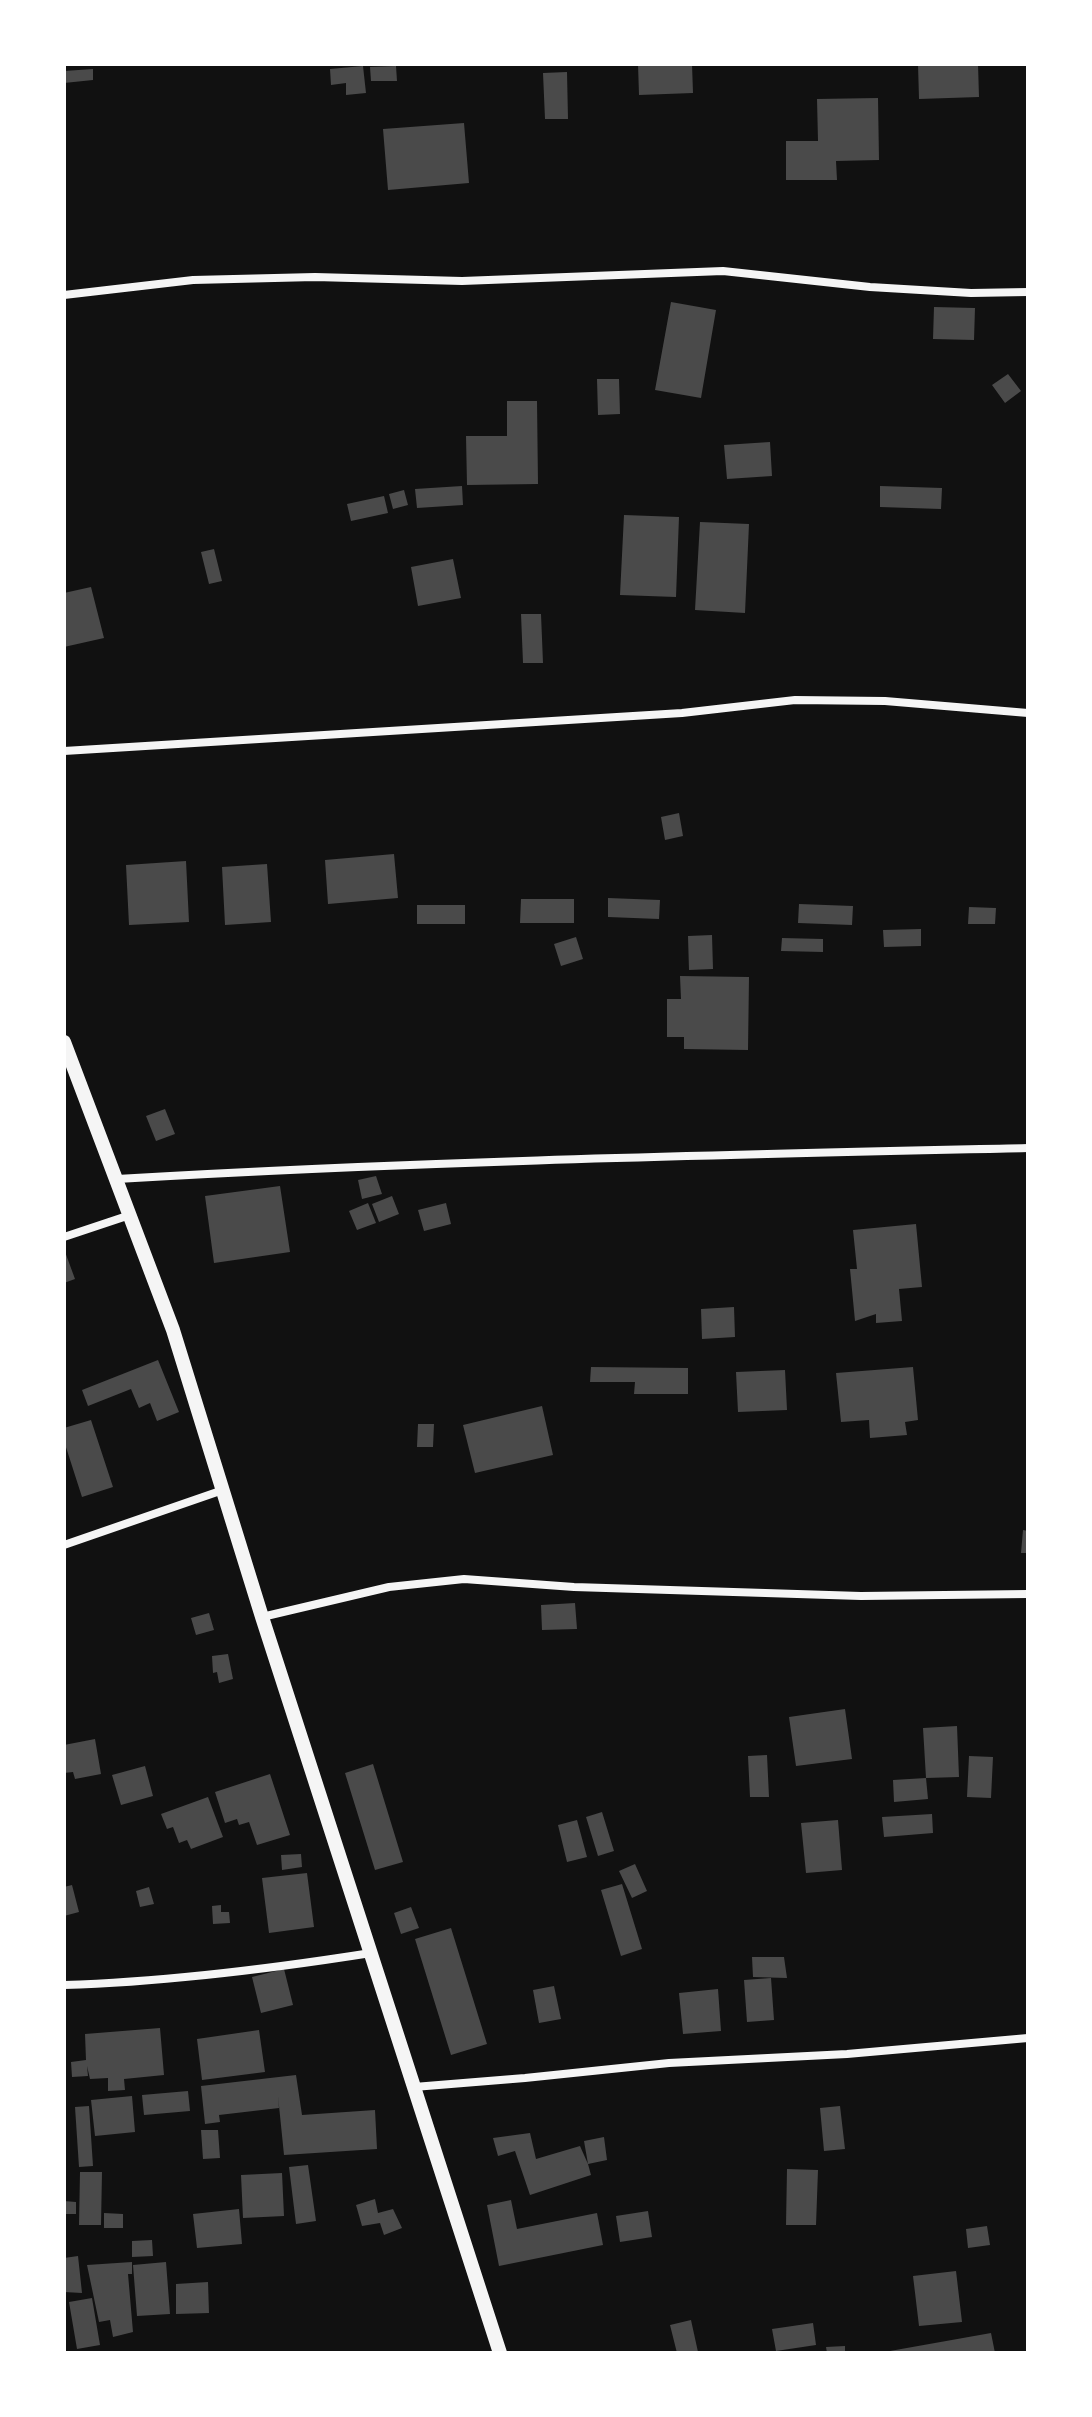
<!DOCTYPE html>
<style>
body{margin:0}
#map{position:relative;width:1092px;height:2417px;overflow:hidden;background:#111;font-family:Barlow,sans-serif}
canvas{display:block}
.frame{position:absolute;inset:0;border:66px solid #fff;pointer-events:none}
</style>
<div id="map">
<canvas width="1092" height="2417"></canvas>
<div class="frame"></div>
</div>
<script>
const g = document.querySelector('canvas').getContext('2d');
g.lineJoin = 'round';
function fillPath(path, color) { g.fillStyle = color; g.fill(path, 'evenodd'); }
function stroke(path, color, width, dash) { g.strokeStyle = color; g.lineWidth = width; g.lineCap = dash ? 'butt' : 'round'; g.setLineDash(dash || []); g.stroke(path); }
const building = new Path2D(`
 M638,64H692L693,93L639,95Z
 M918,64H978L979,97L919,99Z
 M363,66L366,93L346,95V83L331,85L330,69Z
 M396,66L397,81H371L370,67Z
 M93,69V80L64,83V71Z
 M567,72L568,119H545L543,73Z
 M878,98L879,160L836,161L837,180H786V141H818L817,99Z
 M464,123L469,183L388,190L383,129Z
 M671,302L716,310L701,398L655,390Z
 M934,307L975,308L974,340L933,339Z
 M1008,374L1021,391L1005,403L992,385Z
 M597,379H619L620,414L598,415Z
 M507,401H537L538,484L467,485L466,436H507Z
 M770,442L772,476L727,479L724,445Z
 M462,486L463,505L417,508L415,489Z
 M880,486L942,488L941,509L880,507Z
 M404,490L408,505L393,509L389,494Z
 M384,496L388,513L351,521L347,504Z
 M624,515L679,517L676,597L620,595Z
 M700,522L749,524L745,613L695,610Z
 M214,549L222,581L209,584L201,552Z
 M453,559L461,598L418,606L411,567Z
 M91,587L104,638L64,647V593Z
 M521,614H541L543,663H523Z
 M679,813L683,836L665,840L661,817Z
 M394,854L398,898L328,904L325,860Z
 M186,861L189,922L129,925L126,865Z
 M267,864L271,922L225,925L222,867Z
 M608,898L660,900L659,919L608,917Z
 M521,899H574V923H520Z
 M799,904L853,906L852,925L798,923Z
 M417,905H465V924H417Z
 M969,907L996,908L995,924H968Z
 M921,929V946L884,947L883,930Z
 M712,935L713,969L689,970L688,936Z
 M576,937L583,959L561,966L554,944Z
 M782,938L823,939V952L781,951Z
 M680,976L749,977L748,1050L684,1049V1037H667V999H681Z
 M165,1109L175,1134L156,1141L146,1116Z
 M376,1176L382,1194L362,1199L358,1180Z
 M280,1186L290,1252L214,1263L205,1196Z
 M392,1196L399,1214L379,1222L372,1204Z
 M368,1203L376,1223L357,1230L349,1211Z
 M446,1203L451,1224L424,1231L418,1210Z
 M916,1224L922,1287L899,1289L902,1321L876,1323V1314L855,1321L850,1269H857L853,1230Z
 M64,1249L75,1279L64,1283Z
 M734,1307L735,1337L702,1339L701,1309Z
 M158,1360L179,1412L157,1421L150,1403L139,1408L131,1389L88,1406L82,1390Z
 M591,1367L688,1368V1394H634L635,1382H590Z
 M913,1367L918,1420L905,1422L907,1435L870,1438L869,1420L841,1422L836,1373Z
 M785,1370L787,1410L738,1412L736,1372Z
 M542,1406L553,1455L475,1473L463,1425Z
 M91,1420L113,1487L82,1497L64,1441V1428Z
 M418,1424H434L433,1447H417Z
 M1023,1530L1028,1531V1553H1021Z
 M575,1603L577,1629L542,1630L541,1605Z
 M209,1613L214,1630L196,1635L191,1618Z
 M228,1654L233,1679L219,1683L217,1672L213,1673L212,1656Z
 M845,1709L852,1759L796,1766L789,1717Z
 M957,1726L959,1777L926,1778L923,1728Z
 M95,1739L101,1774L75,1779L73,1772L64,1773V1745Z
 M767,1755L769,1797H750L748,1756Z
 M969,1756L993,1757L991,1798L967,1797Z
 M373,1764L403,1862L375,1870L345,1773Z
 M145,1766L153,1796L121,1805L112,1775Z
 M270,1774L290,1835L257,1845L249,1822L239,1825L237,1819L225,1823L215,1792Z
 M926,1778L928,1799L894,1802L893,1780Z
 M208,1797L223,1837L191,1849L187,1840L179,1843L173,1827L167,1829L161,1814Z
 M602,1812L614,1851L598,1856L586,1817Z
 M932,1814L933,1833L884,1837L882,1817Z
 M577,1820L587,1857L567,1862L558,1825Z
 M838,1820L842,1870L806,1873L801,1823Z
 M301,1854L302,1867L282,1870L281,1855Z
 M635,1864L647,1891L632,1898L619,1871Z
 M307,1873L314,1927L269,1933L262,1878Z
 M622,1884L642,1949L621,1956L601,1890Z
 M72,1885L79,1912L64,1916V1887Z
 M149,1887L154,1904L140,1907L136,1891Z
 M221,1905V1912H229L230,1923L213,1924L212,1906Z
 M411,1907L419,1928L401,1934L394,1913Z
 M451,1928L487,2044L451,2055L415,1939Z
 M752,1957H784L787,1978L753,1977Z
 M284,1969L293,2005L261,2013L252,1977Z
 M771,1978L774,2020L747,2022L744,1980Z
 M554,1986L561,2019L539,2023L533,1990Z
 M718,1989L721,2031L683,2034L679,1993Z
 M160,2028L164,2075L124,2079L125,2090L108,2091V2078L90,2079L87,2066L88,2076L72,2077L71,2062L86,2060L85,2034Z
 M259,2030L265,2072L202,2080L197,2039Z
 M296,2075L302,2115L375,2110L377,2149L284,2155L278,2096L279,2108L219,2115L220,2122L205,2124L201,2086Z
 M188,2091L190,2111L144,2115L142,2095Z
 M132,2096L135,2132L95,2136L91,2100Z
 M89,2106L93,2166L79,2167L75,2107Z
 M840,2106L845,2149L824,2151L820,2108Z
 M201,2130H218L220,2158L203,2159Z
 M530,2133L536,2159L580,2146L588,2164L584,2141L604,2137L607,2160L588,2164L591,2175L530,2195L515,2151L498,2156L493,2138Z
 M308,2165L316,2221L296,2224L289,2167Z
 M787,2169L818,2170L816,2225H786Z
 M80,2172H102L101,2225H79Z
 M282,2173L284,2216L243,2218L241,2175Z
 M375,2199L378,2213L393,2209L402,2228L384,2235L380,2223L362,2226L356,2205Z
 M511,2200L517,2229L597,2213L603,2245L499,2266L487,2205Z
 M64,2201L76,2202V2214H64Z
 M239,2209L242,2244L197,2248L193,2214Z
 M648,2211L652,2237L620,2242L616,2216Z
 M104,2213L123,2214V2228H104Z
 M987,2226L990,2245L968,2248L966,2229Z
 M152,2240L153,2256L132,2257V2241Z
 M78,2256L82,2293L64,2292V2258Z
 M132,2262V2274H128L133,2332L113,2337L110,2320L99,2322L87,2265Z
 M166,2262L170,2314L137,2316L133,2265Z
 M956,2271L962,2322L919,2326L913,2276Z
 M208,2282L209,2313L176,2314V2284Z
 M92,2298L100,2345L77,2349L69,2302Z
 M691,2320L698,2352L677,2353L670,2325Z
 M813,2323L816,2345L776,2351L772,2329Z
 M991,2333L995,2353H890V2351Z
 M845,2346V2353H827L826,2347Z`);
const minor = new Path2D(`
 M64,295L193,280L315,277L462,281L723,271L870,287L971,293L1028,292
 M64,751L682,713L795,700L885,701L1028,713
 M117,1179C420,1161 724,1155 1028,1148
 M64,1237L130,1215
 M64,1545L223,1490
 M262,1617L389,1587L464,1579L574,1587L861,1596L1028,1594
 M64,1985C167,1982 269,1969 371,1953
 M414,2087L525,2078L669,2063L847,2054L1028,2038`);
const tertiary = new Path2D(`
 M64,1042L173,1330L262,1617L500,2353`);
fillPath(building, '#4a4a4a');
stroke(minor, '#f5f5f5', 8);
stroke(tertiary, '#f5f5f5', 14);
</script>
